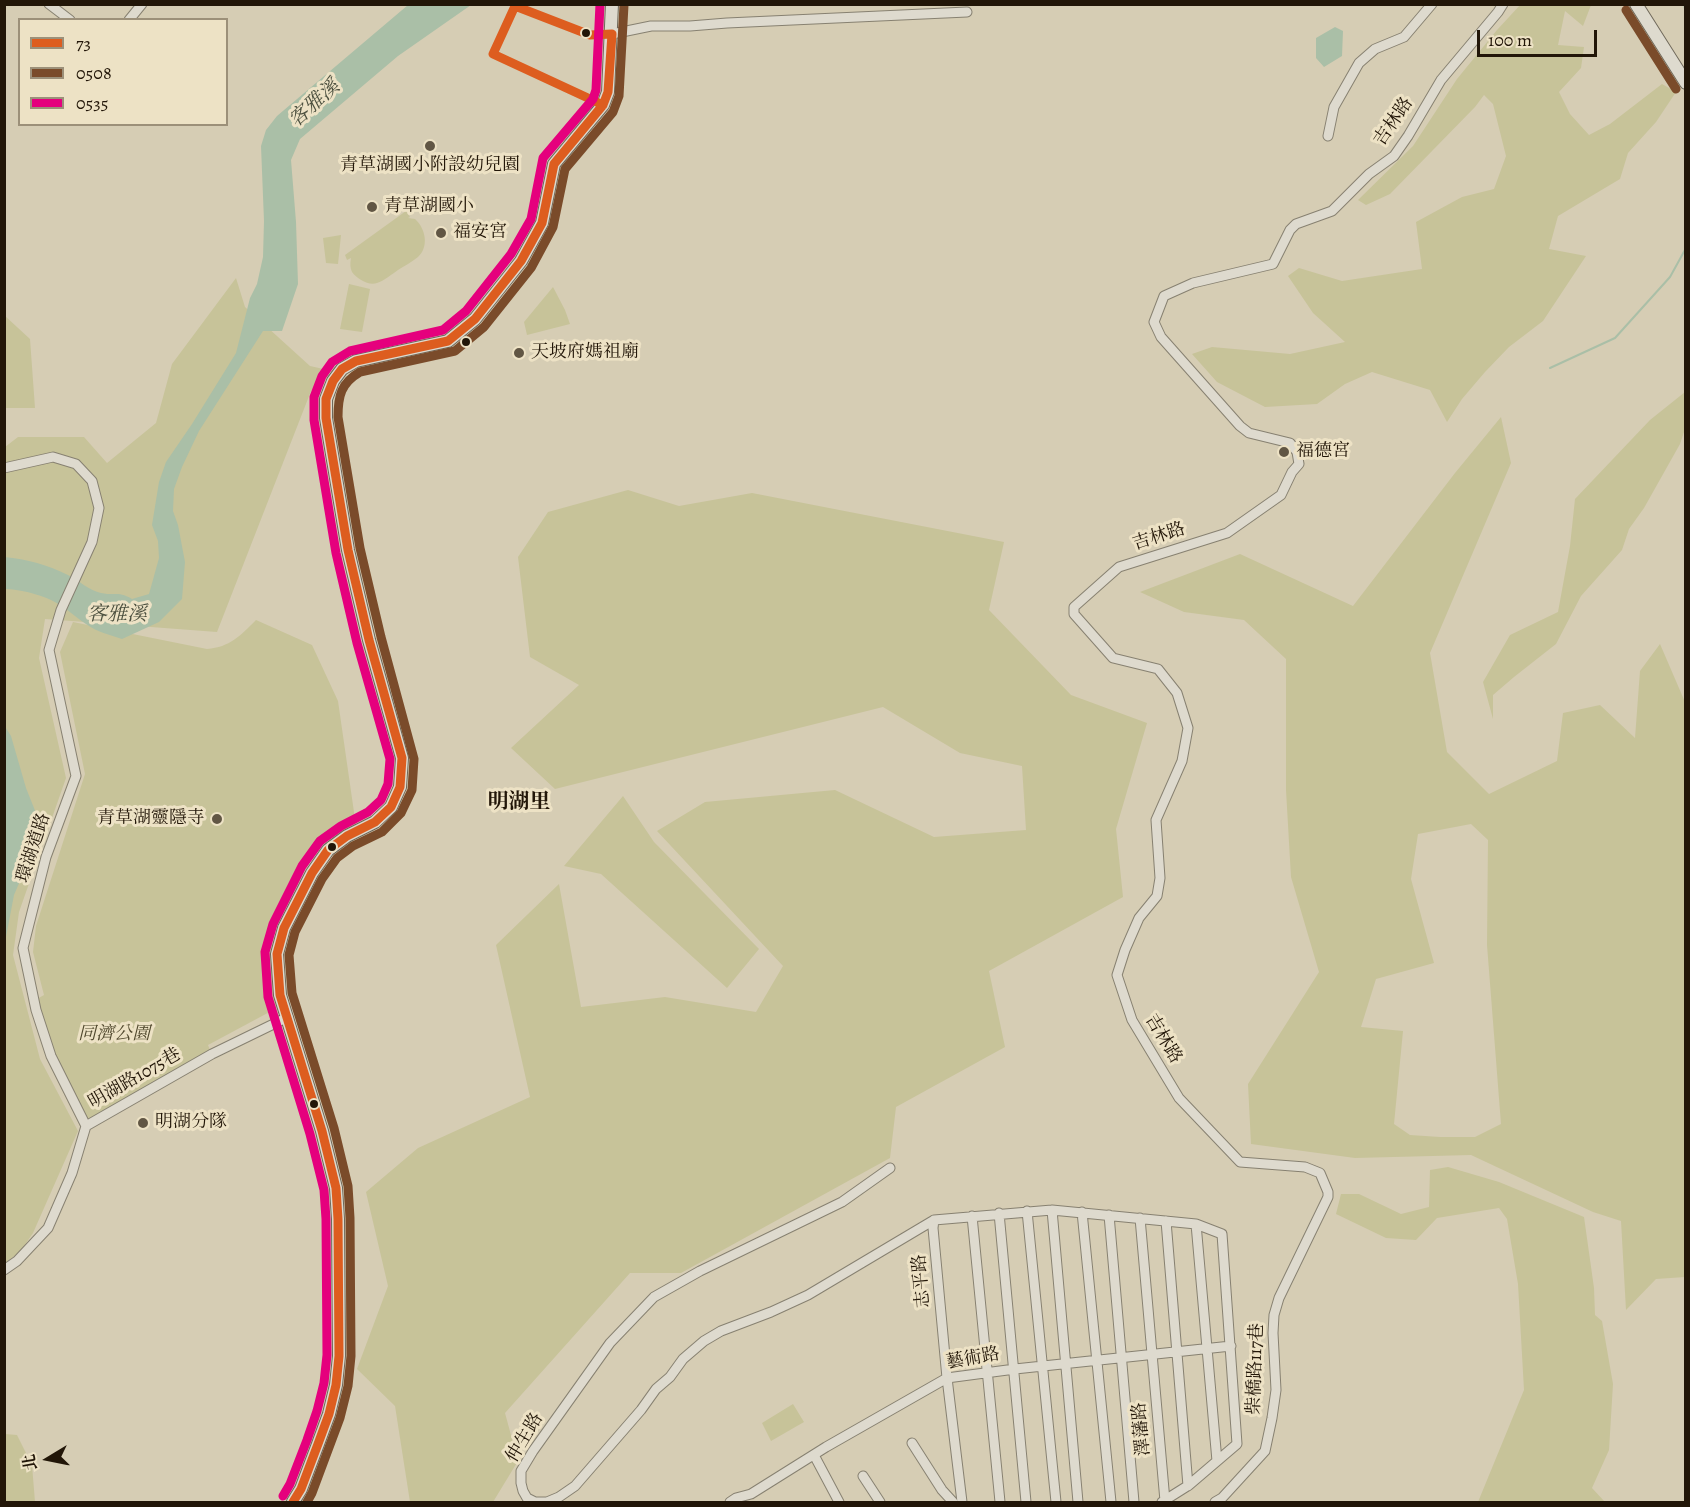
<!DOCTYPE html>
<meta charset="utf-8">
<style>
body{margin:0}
#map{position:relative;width:1690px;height:1507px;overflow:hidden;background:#d6cdb4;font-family:Alegreya,"Noto Serif TC",serif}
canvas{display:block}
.frame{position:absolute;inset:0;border:6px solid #221608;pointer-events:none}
.legend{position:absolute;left:18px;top:18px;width:210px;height:108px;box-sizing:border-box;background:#ede2c5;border:2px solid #9c9079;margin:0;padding:8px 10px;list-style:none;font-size:18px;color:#221608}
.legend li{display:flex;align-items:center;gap:12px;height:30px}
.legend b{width:30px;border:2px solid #9c9079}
.north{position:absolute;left:18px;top:1429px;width:60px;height:60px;-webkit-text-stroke:4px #ede2c5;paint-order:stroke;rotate:260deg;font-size:16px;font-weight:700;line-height:24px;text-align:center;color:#221608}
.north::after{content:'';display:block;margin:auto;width:21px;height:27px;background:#221608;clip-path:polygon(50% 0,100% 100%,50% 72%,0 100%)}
.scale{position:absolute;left:1477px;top:30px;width:120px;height:27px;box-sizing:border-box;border:3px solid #221608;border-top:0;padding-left:8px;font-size:18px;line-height:21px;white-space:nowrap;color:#221608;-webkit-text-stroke:4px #ede2c5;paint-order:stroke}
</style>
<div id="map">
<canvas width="1690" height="1507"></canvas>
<div class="frame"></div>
<ul class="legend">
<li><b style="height:8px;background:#dd5d1f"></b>73</li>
<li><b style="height:8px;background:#7a4b2a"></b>0508</li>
<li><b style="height:8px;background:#e5007d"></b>0535</li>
</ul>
<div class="north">北</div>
<div class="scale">100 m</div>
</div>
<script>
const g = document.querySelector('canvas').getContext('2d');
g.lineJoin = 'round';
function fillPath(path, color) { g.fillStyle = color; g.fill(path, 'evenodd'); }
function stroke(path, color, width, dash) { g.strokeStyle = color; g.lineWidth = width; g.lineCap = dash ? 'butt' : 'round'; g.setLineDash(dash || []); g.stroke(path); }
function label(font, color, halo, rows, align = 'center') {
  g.font = font + ' Alegreya,"Noto Serif TC",serif'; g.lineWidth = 6; g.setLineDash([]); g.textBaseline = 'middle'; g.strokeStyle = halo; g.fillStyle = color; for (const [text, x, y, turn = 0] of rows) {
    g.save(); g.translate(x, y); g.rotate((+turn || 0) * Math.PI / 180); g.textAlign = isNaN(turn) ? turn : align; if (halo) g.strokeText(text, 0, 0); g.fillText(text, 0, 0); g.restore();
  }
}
const green = new Path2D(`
 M1521,4L1591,5L1583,26L1565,11L1558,45L1584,47L1581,68L1559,92L1570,114L1589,135L1610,124L1662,84L1676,92L1656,122L1628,153L1620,179L1558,216L1549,249L1586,256L1543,321L1509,347L1485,372L1462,399L1447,422L1430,390L1372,372L1345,384L1317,404L1265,407L1217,382L1192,354L1212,347L1290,354L1345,342L1313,313L1288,276L1299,268L1342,281L1422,269L1416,222L1462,197L1494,189L1506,156L1493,104L1484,95L1475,107L1390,194L1366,205L1358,200L1413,146L1457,79L1497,30Z
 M406,211L410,217L408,218L415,219C426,229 429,247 418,257C412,262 404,266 398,270C392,274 384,281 377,283C369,286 357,279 352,272C350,268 350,263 351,258L347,260L345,255Z
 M341,235L338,264L326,263L323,238Z
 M236,278L245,307L310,366L328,370L311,391L217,632L45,619L39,658L66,778L19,912L13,955L40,1059L78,1131L33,1233L20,1252L5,1263V447L18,437H84L107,463L156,423L172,364Z
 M349,284L370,289L362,332L340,329Z
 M553,287L565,310L570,324L527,335L524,322Z
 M4,315L30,339L35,408H5Z
 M1685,392V429L1680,444L1644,508L1629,529L1622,550L1581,596L1556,644L1514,677L1493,695V719L1483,682L1510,635L1558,612L1570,546L1575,499L1650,420Z
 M1501,417L1511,463L1430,653L1447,752L1489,794L1557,761L1563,713L1600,705L1635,738L1640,671L1660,644L1685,702V1277L1656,1279L1626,1310L1621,1221L1593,1212L1471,1155L1355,1158L1251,1144L1248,1084L1319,972L1291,877L1286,790V659L1244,620L1184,612L1140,592L1240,554L1353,606L1455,473ZM1471,824L1488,840L1487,945L1501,1124L1475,1137H1440L1410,1135L1394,1124L1403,1031L1361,1027L1376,979L1434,963L1411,879L1418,834Z
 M628,490L679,506L752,493L1004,542L989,610L1071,695L1147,723L1116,829L1123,897L989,971L1005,1047L896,1107L890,1158L681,1273H630L505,1413L518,1461L493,1502H410L395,1406L357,1369L388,1286L366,1192L418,1148L530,1097L496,945L559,884L581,1007L665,997L756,1012L783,966L657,831L705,802L835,790L934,837L1026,830L1022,766L960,753L883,707L555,789L511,748L579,685L530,657L518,557L548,512Z
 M256,620L312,645L338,701L356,826L318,845L288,885L271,923L277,1008L208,1045L212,1055L86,1126L51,1056L37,999L44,995L33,952L36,926L85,774L60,652L73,622L207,649C230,647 240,636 256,620Z
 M623,796L654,842L759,949L727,988L601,874L564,866Z
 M1448,1167L1499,1182L1584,1217L1594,1288L1595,1315L1602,1321L1613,1384L1609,1450L1592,1488L1605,1502H1478L1524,1390L1518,1284L1507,1219L1499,1208L1437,1218L1416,1240L1386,1238L1336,1214L1341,1194H1359L1401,1214L1429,1207L1430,1170Z
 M793,1404L804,1422L771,1441L762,1423Z
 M5,1434L17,1435L32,1465L35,1502H5Z`);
const water = new Path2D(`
 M408,5H471L398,56L300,139L291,160L296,222L298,284L282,331H263L199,431L182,467L174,489L173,511L178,525L185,562L182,599L159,622L122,639C110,635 97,632 86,624C74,616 64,606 51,600C38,594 19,589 5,589L4,557C27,559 48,565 68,575C78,580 90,591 101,593C115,596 118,591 132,599L149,594L159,558L158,541L152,525L159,482L166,462L192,424L236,353L250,298L257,284L263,257L264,221L261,146L266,130L277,116Z
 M1335,27L1343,31L1342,56L1324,67L1316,58V38Z
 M4,725L11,736L26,788L38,818L32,853L14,895L5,942Z`);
const stream = new Path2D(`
 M1684,4L1686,14
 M1550,368L1615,338L1670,277L1686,248`);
const street = new Path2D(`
 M49,4L70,20
 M129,20L142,4
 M612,34L651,26H690L727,23L967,12
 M1328,136L1334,107L1359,63L1375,49L1404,37L1432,4
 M4,468L53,457L76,464L92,481L99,508L92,542L61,610L49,650L76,776L46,857L23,948L36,1010L51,1056L86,1126
 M890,1168L842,1202L700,1271L654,1297L610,1343L533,1451L521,1471V1483L523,1491L527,1498L535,1502H547L559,1497L575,1486L641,1410L656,1389L670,1377L683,1359L704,1341L721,1331L771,1312L808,1295L934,1220
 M1052,1210L1078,1502
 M1027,1211L1056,1502
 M1082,1212L1111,1502
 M999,1213L1026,1502
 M1109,1215L1134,1502
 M972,1216L1000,1502
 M1140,1218L1165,1501
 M1166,1221L1188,1486
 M1196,1224L1217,1461
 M4,1270L17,1261L48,1228L72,1173L86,1126L212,1054L288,1017
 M912,1443L942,1490L953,1502
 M814,1455L839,1502
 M863,1476L880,1502
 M730,1502L736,1498L751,1494L826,1447L947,1378L1015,1369L1231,1346
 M962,1502L947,1378L933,1228L934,1220L1052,1210L1196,1224L1222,1234L1237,1444L1189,1485L1162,1502
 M1215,1502L1222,1498L1265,1451L1272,1418L1276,1390L1273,1333L1274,1315L1279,1298L1328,1197V1192L1320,1173L1305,1167L1240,1162L1179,1098L1132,1020L1117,975L1125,950L1139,918L1157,896L1160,878L1156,820L1182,761L1188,728L1177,693L1158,669L1113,658L1074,614V607L1119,567L1227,533L1281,495L1292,472L1299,464L1297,452L1290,443L1249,433L1240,426L1161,337L1154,322L1164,296L1193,283L1273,264L1290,230L1296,224L1332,211L1369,174L1394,156L1408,136L1441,80L1498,12L1503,4`);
const secondary = new Path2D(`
 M1636,4L1686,83
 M293,1502L301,1489L318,1444L329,1414L336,1385L339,1356L338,1219L336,1188L322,1131L280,995L277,954L284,928L312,873L328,850L347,836L375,822L391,807L400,787L402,758L369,640L348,550L326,418V399L333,381L342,369L356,361L448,341L475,319L521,261L542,223L554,164L603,105L608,92L612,4`);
const bus1 = new Path2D(`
 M515,6L493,54L603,105
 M515,6L590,35L612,34
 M293,1502L301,1489L318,1444L329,1414L336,1385L339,1356L338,1219L336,1188L322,1131L280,995L277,954L284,928L312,873L328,850L347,836L375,822L391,807L400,787L402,758L369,640L348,550L326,418V399L333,381L342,369L356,361L448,341L475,319L521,261L542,223L554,164L603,105L608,92L612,34`);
const bus2 = new Path2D(`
 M1626,10L1676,89
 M307,1502L312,1493L340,1418L348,1386L351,1356L350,1218L348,1186L334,1128L292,993L289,955L295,932L322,879L337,858L353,846L382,832L401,813L412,790L414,759L381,637L360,548L338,417C338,396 341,383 360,372L455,351L484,327L531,268L553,227L565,169L613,112L619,96L624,5`);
const bus3 = new Path2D(`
 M283,1496L290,1484L307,1440L317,1411L324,1383L327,1355L326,1219L324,1190L310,1134L268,997L265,952L273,924L302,866L320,841L341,826L368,812L381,800L388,784L390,759L357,643L336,553L314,420V397L322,376L332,362L350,351L443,330L466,311L511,254L531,219L543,158L593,99L596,90L600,4`);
const markers = [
 [586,33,5,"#221608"],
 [430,146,6,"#615644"],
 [372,207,6,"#615644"],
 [441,233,6,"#615644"],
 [466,342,5,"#221608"],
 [519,353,6,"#615644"],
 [1284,452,6,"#615644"],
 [217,819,6,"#615644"],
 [332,847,5,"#221608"],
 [314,1104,5,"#221608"],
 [143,1123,6,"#615644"]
];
const streetNames = [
 ["吉林路",1394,122,-56],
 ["吉林路",1159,537,-18],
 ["環湖道路",34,848,-72],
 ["吉林路",1163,1039,59],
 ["明湖路1075巷",135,1079,-30],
 ["志平路",922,1281,-95],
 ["藝術路",973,1359,-10],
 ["柴橋路117巷",1256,1369,-88],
 ["澤藩路",1142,1429,-95],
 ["仲生路",525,1438,-59]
];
const poiNames = [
 ["青草湖國小附設幼兒園",430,166,"center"],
 ["青草湖國小",384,207],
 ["福安宮",453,233],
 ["天坡府媽祖廟",531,353],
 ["福德宮",1296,452],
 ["青草湖靈隱寺",205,819,"right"],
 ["明湖分隊",155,1123]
];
const parkNames = [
 ["同濟公園",114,1035]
];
const waterNames = [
 ["客雅溪",315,104,-42],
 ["客雅溪",117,615]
];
const quarterNames = [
 ["明湖里",519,803]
];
fillPath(green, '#c7c399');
fillPath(water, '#aabfa7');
stroke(stream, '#aabfa7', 2);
stroke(street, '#878171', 11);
stroke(secondary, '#6f685a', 14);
stroke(street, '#dedace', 9);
stroke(secondary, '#dedace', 12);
stroke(bus1, '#dd5d1f', 9);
stroke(bus2, '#7a4b2a', 9);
stroke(bus3, '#e5007d', 9);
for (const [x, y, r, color] of markers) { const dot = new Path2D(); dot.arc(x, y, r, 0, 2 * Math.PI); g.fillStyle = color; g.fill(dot); stroke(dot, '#ede2c5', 2); }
label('18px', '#221608', '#ede2c5', streetNames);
label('18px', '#221608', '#ede2c5', poiNames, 'left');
label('italic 18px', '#50482d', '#ede2c5', parkNames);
label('italic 20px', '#4b4f3e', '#ede2c5', waterNames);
label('bold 21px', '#221608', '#ede2c5', quarterNames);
</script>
